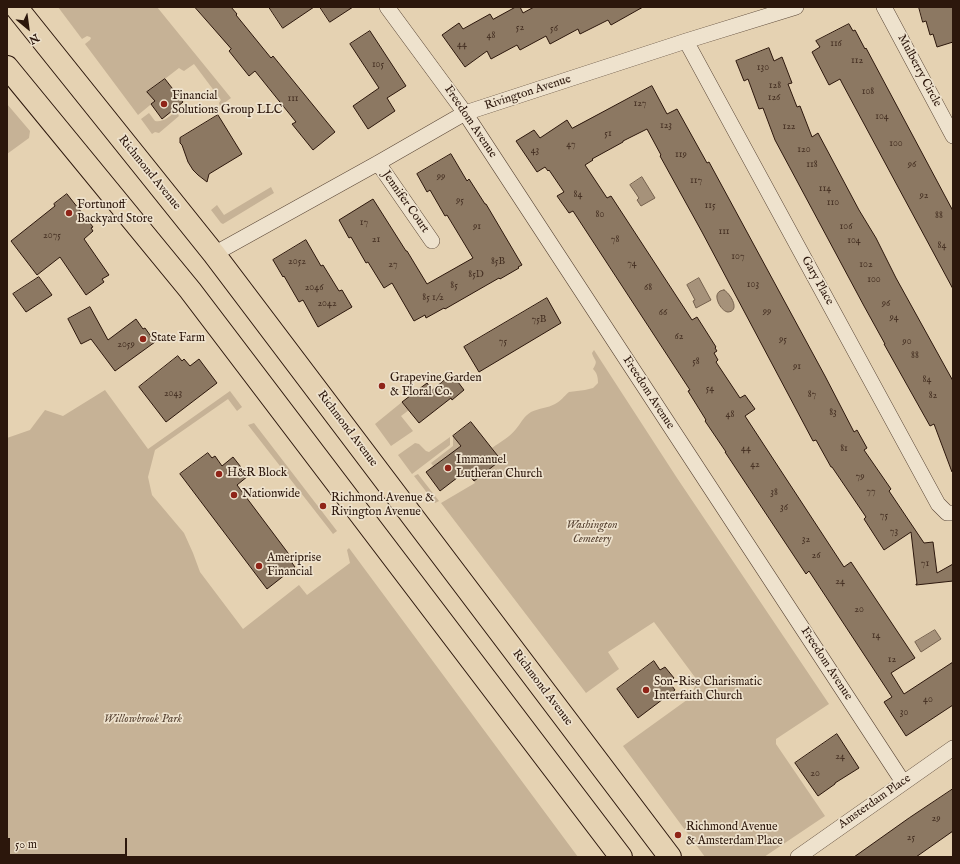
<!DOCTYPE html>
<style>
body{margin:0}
#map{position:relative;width:960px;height:864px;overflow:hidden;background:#e5d2b2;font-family:"IM FELL English",serif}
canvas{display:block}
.frame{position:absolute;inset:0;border:8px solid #2c170c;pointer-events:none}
.north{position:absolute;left:8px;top:8px;width:40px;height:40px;-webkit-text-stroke:3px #eee2cd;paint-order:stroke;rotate:151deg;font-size:11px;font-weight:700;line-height:16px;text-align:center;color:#2c170c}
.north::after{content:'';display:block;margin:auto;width:14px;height:18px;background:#2c170c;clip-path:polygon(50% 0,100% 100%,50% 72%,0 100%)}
.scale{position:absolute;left:8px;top:838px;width:119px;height:18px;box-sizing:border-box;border:2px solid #2c170c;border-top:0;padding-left:5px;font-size:12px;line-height:14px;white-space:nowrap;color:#2c170c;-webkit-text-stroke:3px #eee2cd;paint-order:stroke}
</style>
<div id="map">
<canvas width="960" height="864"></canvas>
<div class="frame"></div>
<div class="north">N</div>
<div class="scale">50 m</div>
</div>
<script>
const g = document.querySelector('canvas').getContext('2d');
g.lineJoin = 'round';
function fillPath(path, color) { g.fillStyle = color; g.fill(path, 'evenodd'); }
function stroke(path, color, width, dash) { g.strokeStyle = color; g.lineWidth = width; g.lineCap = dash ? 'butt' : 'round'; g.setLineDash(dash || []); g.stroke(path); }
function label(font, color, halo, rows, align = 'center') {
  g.font = font + ' "IM FELL English",serif'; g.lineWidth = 3.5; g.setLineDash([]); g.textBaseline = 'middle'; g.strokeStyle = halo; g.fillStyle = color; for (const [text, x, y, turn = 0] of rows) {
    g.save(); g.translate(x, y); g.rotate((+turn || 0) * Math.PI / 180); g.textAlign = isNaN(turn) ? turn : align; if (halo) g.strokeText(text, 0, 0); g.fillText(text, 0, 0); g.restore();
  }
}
const green = new Path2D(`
 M58,7H157L231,98L220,106L219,103L221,100L194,64L184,71L182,70L179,68L148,92L155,101L138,115L85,44L90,40L91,38L90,37L87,36L82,39Z
 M7,104L30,131L29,138L7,154Z
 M176,111L179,116L159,133L155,132L152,134L141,119L149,113L155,121C163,123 170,116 176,111Z
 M271,187L274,193L223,224L221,223L211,210L217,205L224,215Z
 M594,350L677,478L829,704L776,739V744L825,816L764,857H705L623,746L691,697L697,680L654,622L608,652L619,669L586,693L441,503L475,483L474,481L500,460L492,448C500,442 510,437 516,429C521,423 524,416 531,412C539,408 548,408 555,404C561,401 564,396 569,392L585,390L593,388L598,383C598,377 597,373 593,369C599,360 594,361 592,353Z
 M105,390L148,449L230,391L242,407L237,411L228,399L155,450L148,477L152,495L184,533L193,553L200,572L243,629L299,585L307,595L350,563L347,550L349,548L578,857H7V438L30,430L45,410L63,416Z
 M402,402L409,410L401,416L413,431L391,446L375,424Z
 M254,423L337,531L333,534L248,425Z
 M453,436L461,446L434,467L431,463L453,446Z
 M450,437V445L412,474L398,455L415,443L419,444L426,451L429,452Z
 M418,474L439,501L435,503L414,476Z`);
const water = new Path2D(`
 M642,177L655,198L641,206L637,200L639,198L630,185Z
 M699,278L711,300L696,308L693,301L695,300L687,285Z
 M724,290C730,293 741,311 728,312C721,312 709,291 724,290Z
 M935,630L941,639L921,652L915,642Z`);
const building = new Path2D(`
 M195,7H231L237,14L236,15L271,58L273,56L335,132L313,150L292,124L296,122L255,71L249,76L229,51L231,49Z
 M269,7H314L283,28Z
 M320,7H353L330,22Z
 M516,7H520L523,13L534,7H643L611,25L608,20L580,34L578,29L550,44L546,36L520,50L517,45L491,59L487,51L465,67L442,35L459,23L463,29L490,14L493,19Z
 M919,7H953V42L937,47L933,34L930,35L926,21L923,22Z
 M849,24L853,31L855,30L865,49L866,48L953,211V289L842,83L840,79L829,85L812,52L820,47L816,41Z
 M370,31L406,86L387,98L395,111L368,129L353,106L379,88L350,44Z
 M769,48L774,61L782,57L792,83L788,84L797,107L800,106L812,137L818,133L859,210L876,238L896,278L953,381V472H952L934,424L930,426L884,344H885L864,306L775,140L763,108L759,109L748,79L744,81L736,61Z
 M165,79L183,102L162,119L151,104L155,101L147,92Z
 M652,86L667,114L677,109L707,163L709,162L825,376L854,432L857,430L867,448L864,450L891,489L889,491L924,543L933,542L937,573L953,564V581L916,585V584H917L911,532L884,550L864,519L866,517L832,467H831L816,440L813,441L702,232L660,156L661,155L647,129L623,141V142L592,159L593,160L585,165L607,198L611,196L692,320L697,317L716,347L715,348L717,351L714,353L718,360L716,362L740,398L745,395L755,409L745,416L844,567L851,562L915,658L891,673L904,694L953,662V705L906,736L884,702L892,697L809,571L806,574L725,452H726L705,421L706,420L688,391L690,390L573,211L569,213L557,196L564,192L549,170L548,171L545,167L537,172L516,141L534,130L540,138L567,120L572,128Z
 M218,115L242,154L209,174L207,182L198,175L193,170L188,162L182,145L180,143V138Z
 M451,154L467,181L469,179L485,204H486L522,265L518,267L519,268L500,279L499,278L445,309L444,308L426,318L425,315L414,321L392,283L384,288L368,262L366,263L351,237L349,238L339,220L373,199L406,251H407L427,284L473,258L447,215L445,216L430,190L427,192L417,174Z
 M67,194L93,227L91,228L93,231L84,239L109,275L102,279L104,282L86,295L60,257L37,275L11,241L55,206L54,204Z
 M306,240L321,266L323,265L339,291L342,290L352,307L318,327L303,300L299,302L284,276L283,277L273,260Z
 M39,277L52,295L26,312L13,294Z
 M547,298L561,323L479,372L464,347Z
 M90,307L108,340L136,319L143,329L145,328L155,342L115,371L91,339L81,344L68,319Z
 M178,356L182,361L184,359L190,366L199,359L217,383L166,422L139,387Z
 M452,374L464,390L452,400L451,398L419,423L402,402L427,383L432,390Z
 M471,422L501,460L474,481L466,471L440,491L426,472L461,446L453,436Z
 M208,453L212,458L215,456L222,466L233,457L248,476L237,485L294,561L292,563L295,567L267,589L180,474Z
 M654,661L660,670L665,667L674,678L669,682L675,690L638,718L617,689Z
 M837,734L859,768L835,783V784L818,796L795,763Z
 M953,789V831L916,857H854L909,818Z`);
const street = new Path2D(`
 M387,7L465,113L903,782
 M884,7L953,136
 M686,41L938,504L947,513H953
 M378,163L432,241
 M214,254L378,163L465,113L686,41L796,7
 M798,857L953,748`);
const primary = new Path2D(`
 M16,7L214,254L670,857
 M7,67L190,290L621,857`);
const markers = [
 [164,104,4,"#8f2418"],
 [69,213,4,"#8f2418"],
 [143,339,4,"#8f2418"],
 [382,386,4,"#8f2418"],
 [448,468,4,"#8f2418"],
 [219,474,4,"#8f2418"],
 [234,495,4,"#8f2418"],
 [323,506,4,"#8f2418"],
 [259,566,4,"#8f2418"],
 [646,690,4,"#8f2418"],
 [678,835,4,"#8f2418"]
];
const numberNames = [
 ["52",520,28],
 ["56",554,29],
 ["48",491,36],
 ["116",836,44],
 ["44",462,45],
 ["112",857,61],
 ["105",378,65],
 ["130",763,68],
 ["128",775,86],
 ["108",868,92],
 ["126",774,98],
 ["111",293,99],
 ["127",640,104],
 ["104",882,117],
 ["123",666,126],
 ["122",789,127],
 ["51",608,134],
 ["100",896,144],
 ["47",571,145],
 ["120",804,150],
 ["43",535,151],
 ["119",681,155],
 ["118",812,165],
 ["96",912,165],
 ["99",441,177],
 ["117",696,181],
 ["114",825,189],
 ["84",578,195],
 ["92",924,196],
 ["95",460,201],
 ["110",833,203],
 ["115",710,206],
 ["80",600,215],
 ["88",939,216],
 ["17",364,223],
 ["91",477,227],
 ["106",846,227],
 ["111",724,232],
 ["2075",52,236],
 ["21",376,240],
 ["78",615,240],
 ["104",854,241],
 ["84",942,246],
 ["107",738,257],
 ["2052",297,262],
 ["85B",498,262],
 ["74",632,264],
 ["27",393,265],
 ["102",866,265],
 ["85D",476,275],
 ["100",874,280],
 ["103",753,285],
 ["85",454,286],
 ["2046",314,288],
 ["68",648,288],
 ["85 1/2",433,298],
 ["2042",327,304],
 ["96",886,304],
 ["99",767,312],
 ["66",663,313],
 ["94",894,318],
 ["75B",539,320],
 ["62",679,337],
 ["95",783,340],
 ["75",503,342],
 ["90",907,342],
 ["2059",126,345],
 ["88",915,356],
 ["58",696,362],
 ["91",797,367],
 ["84",927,380],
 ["54",710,389],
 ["2043",173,394],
 ["87",812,395],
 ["82",933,396],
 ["83",833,413],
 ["48",730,415],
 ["44",746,449],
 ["81",844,449],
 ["42",755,465],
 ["79",860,477],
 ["77",871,492],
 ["38",774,493],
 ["36",784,508],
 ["75",884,516],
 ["73",894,532],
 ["32",806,540],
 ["26",816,556],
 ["71",925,564],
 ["24",840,582],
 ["20",859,610],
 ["14",876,636],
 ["12",892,660],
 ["40",928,700],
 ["30",904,713],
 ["24",840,757],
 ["20",815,774],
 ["29",936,819],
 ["25",911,838]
];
const streetNames = [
 ["Mulberry Circle",919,71,62],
 ["Rivington Avenue",528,93,-18],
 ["Freedom Avenue",470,122,56],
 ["Richmond Avenue",149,173,51],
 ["Jennifer Court",405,202,55],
 ["Gary Place",817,281,61],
 ["Freedom Avenue",648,393,57],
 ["Richmond Avenue",347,429,53],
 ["Freedom Avenue",826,664,57],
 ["Richmond Avenue",542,688,53],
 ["Amsterdam Place",875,802,-35]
];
const poiNames = [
 ["Financial",172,97],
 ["Solutions Group LLC",172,111],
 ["Fortunoff",77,206],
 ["Backyard Store",77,220],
 ["State Farm",151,339],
 ["Grapevine Garden",390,379],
 ["& Floral Co.",390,393],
 ["Immanuel",456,461],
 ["Lutheran Church",456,475],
 ["H&R Block",227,474],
 ["Nationwide",242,495],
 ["Richmond Avenue &",331,499],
 ["Rivington Avenue",331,513],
 ["Ameriprise",267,559],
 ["Financial",267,573],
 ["Son-Rise Charismatic",654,683],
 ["Interfaith Church",654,697],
 ["Richmond Avenue",686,828],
 ["& Amsterdam Place",686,842]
];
const parkNames = [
 ["Washington",592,526],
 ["Cemetery",592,540],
 ["Willowbrook Park",143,720]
];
fillPath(green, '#c6b296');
fillPath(water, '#a6927a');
stroke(water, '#75614e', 1);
fillPath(building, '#8c7862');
stroke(building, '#2c170c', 1);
stroke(street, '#5a4636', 16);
stroke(primary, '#2c170c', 24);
stroke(street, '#eee2cd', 15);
stroke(primary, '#e5d2b2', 22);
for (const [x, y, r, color] of markers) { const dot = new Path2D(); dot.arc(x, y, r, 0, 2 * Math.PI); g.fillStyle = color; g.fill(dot); stroke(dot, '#eee2cd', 1.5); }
label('10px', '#442f22', null, numberNames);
label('12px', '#2c170c', '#eee2cd', streetNames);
label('12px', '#2c170c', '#eee2cd', poiNames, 'left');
label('italic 12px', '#5a4635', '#eee2cd', parkNames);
</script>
